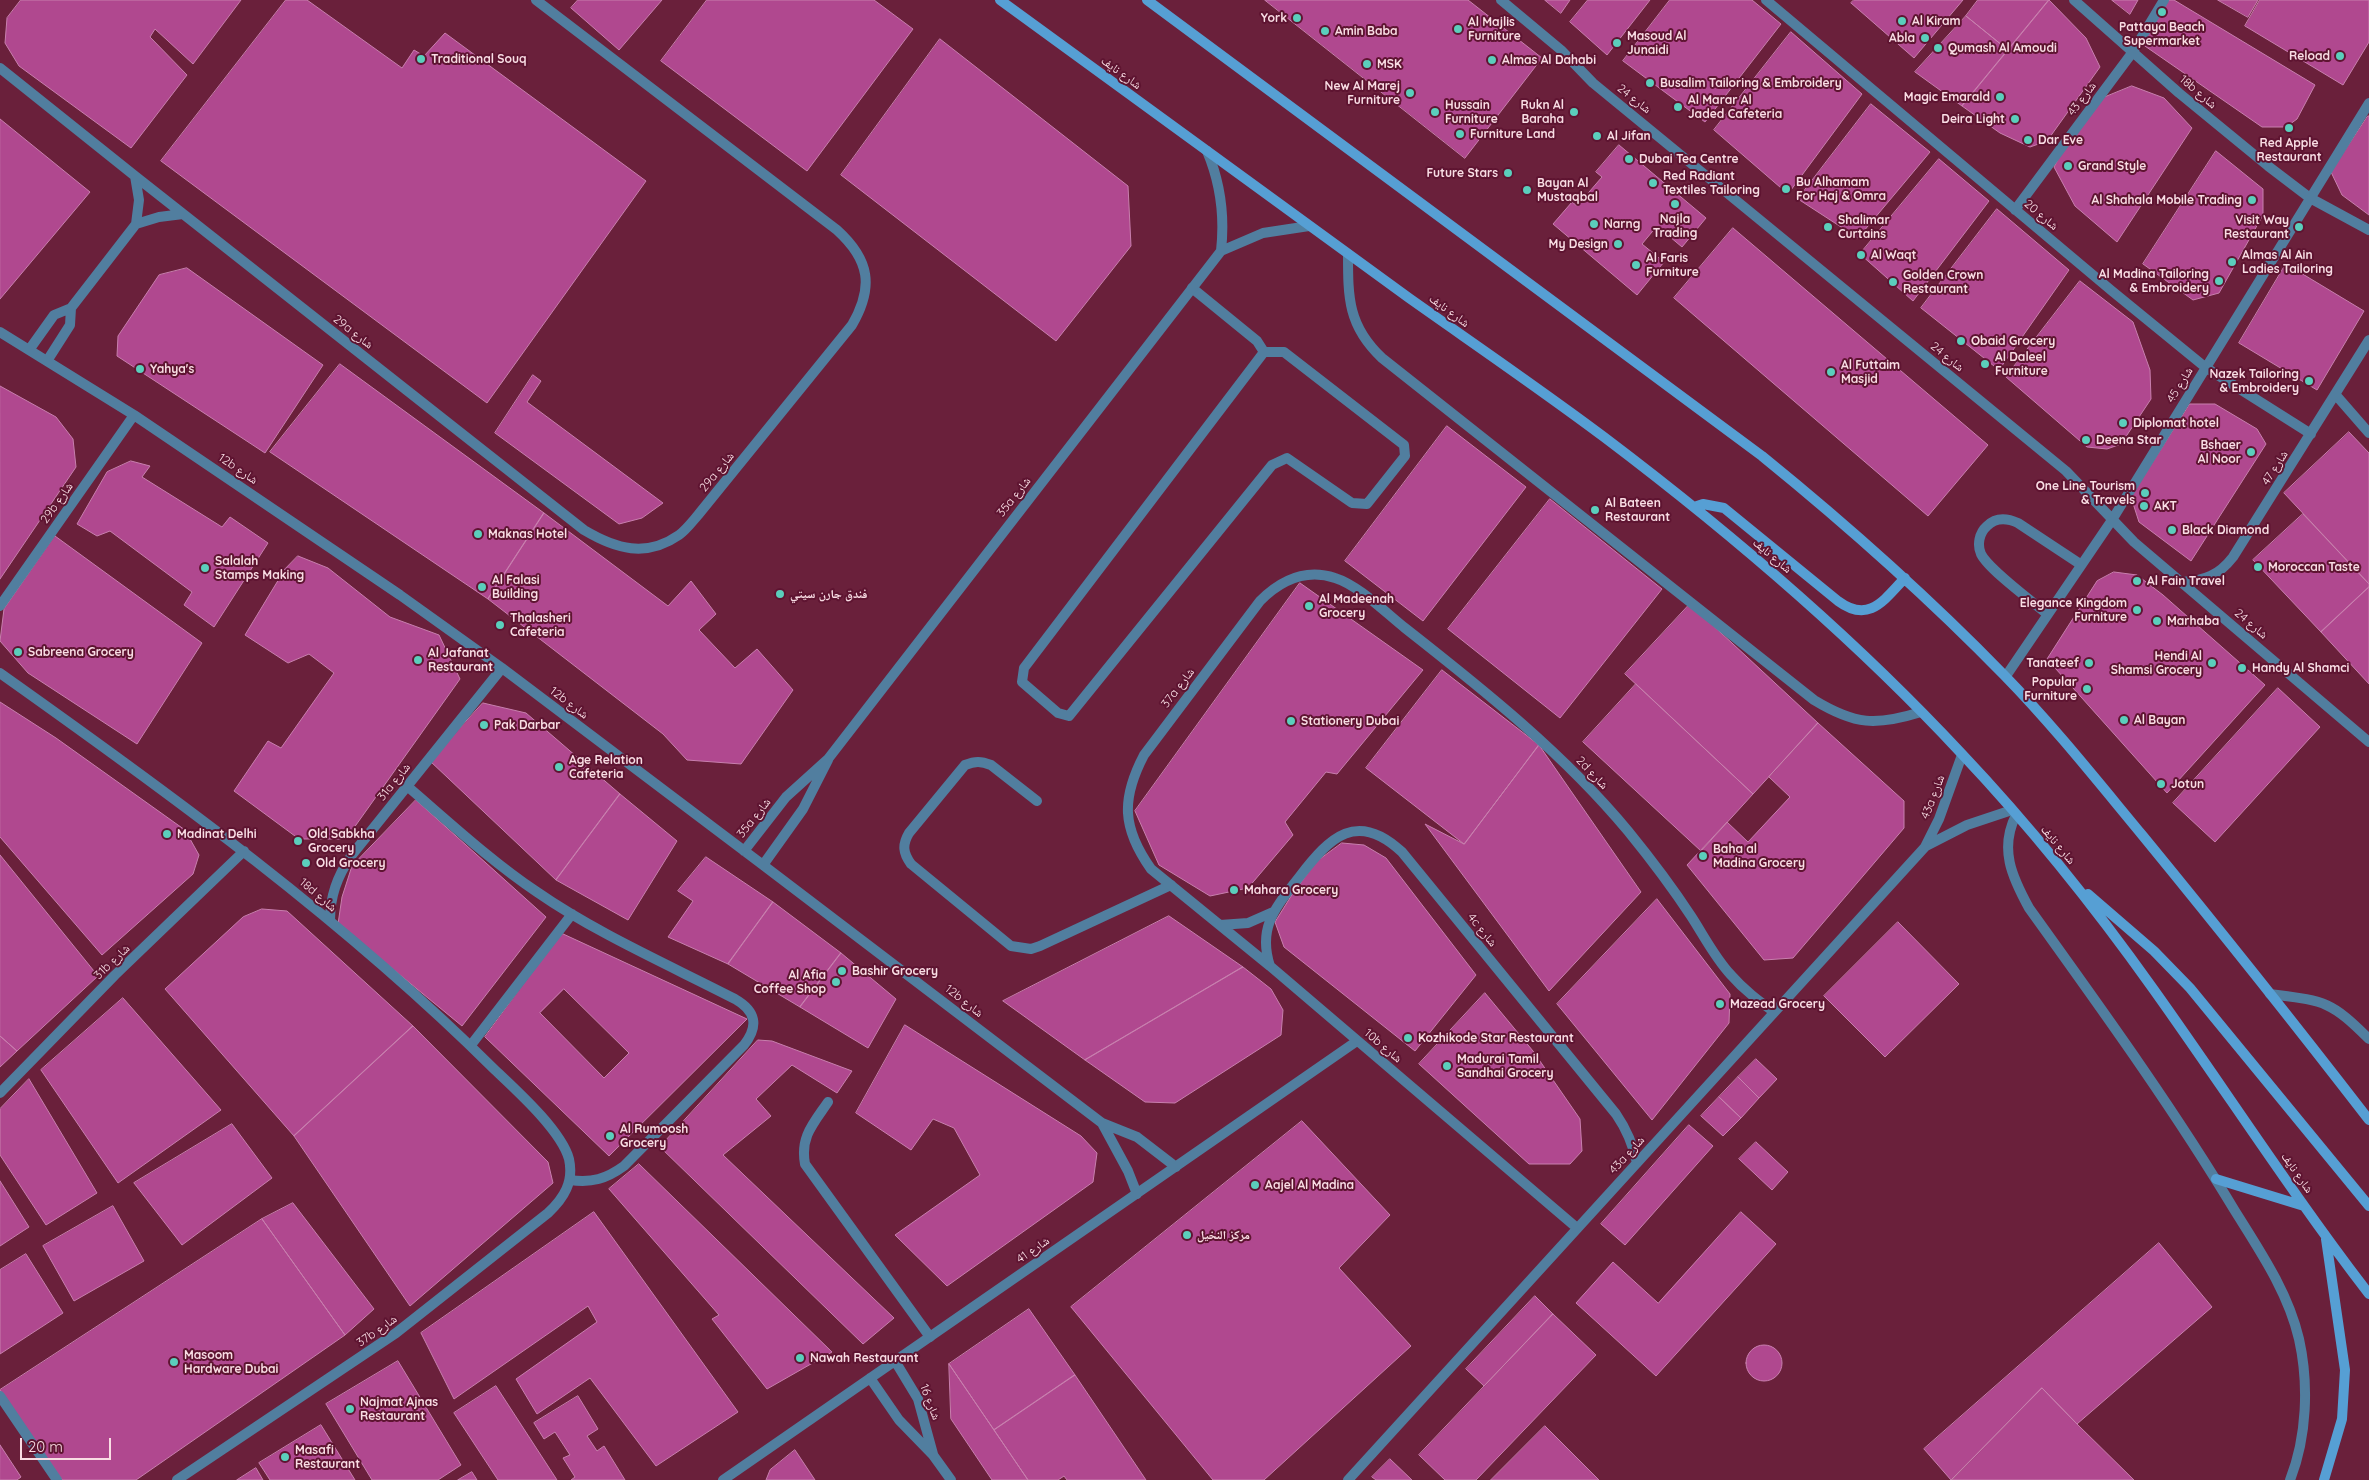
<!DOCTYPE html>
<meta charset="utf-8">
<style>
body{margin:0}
#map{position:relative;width:2369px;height:1480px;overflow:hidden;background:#6a203b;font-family:Quicksand,sans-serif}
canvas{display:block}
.scale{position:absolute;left:20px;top:1438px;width:91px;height:22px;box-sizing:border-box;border:2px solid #f9dde4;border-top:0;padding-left:6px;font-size:15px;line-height:18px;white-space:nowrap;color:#f9dde4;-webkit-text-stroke:4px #5e1431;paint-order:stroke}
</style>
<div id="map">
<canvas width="2369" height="1480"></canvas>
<div class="scale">20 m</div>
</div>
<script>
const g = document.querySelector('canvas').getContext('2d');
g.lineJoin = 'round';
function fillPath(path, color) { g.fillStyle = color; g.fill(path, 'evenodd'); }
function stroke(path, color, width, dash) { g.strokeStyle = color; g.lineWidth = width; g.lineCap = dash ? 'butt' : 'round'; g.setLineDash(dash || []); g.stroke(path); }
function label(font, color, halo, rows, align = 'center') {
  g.font = font + ' Quicksand,"Noto Naskh Arabic",sans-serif'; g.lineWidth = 4; g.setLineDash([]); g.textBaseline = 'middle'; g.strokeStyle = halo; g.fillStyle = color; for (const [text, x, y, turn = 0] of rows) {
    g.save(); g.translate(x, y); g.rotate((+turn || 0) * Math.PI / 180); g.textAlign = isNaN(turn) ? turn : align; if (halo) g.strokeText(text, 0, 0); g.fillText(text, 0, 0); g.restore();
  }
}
const building = new Path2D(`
 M21,0H241L193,64L155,29L150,37L187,75L131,148L19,66L5,43L7,18Z
 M286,0H307L402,68L414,50L424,56L445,33L646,181L487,403L161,161Z
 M578,0H662L619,50L571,8Z
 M707,0H874L913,29L807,171L661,61Z
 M1265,0H1468L1542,58L1465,158Z
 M1545,0H1570L1561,13Z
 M1588,0H1650L1607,55L1570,22Z
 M1670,0H1752L1781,24L1705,122L1623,61Z
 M1854,0H1963L1914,58L1851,3Z
 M1978,0H2049L2008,50L1966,16Z
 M2049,0L2086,38L2100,67L2047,141L2030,147L2000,133L1962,106Z
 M2112,0H2138L2130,14Z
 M2169,0H2174L2315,85L2297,119L2286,127H2262L2142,44Z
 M2218,0H2258L2248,17Z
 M2260,0H2369V42L2343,85L2245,26Z
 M1966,16L2008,50L1962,106L1915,72Z
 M1791,32L1862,94L1788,194L1714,130Z
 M940,39L1128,186L1131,246L1056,341L841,175Z
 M2132,86L2164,98L2192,128L2117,242L2075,206L2054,167L2067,141L2100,99Z
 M1871,104L1930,152L1858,238L1798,199Z
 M2368,116H2369V215L2342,195L2331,172Z
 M0,119L90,192L0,299Z
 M1619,145L1706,218L1682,247L1657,226L1642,244L1664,262L1637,295L1553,224L1572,202L1577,206L1602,177L1596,172Z
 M2216,151L2263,189V215L2219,293L2193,300L2143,264Z
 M1939,159L1989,201L1913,301L1860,254Z
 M1997,209L2069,270L1999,370L1921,308Z
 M1733,228L1988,445L1928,516L1674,298Z
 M2286,264L2364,311L2317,390L2239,343Z
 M187,268L323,365L265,453L117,356L118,336L159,275Z
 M2080,281L2133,322L2150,370L2151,399L2121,444L2107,449L2087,447L2006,377Z
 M340,364L544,513L488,599L270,452Z
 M533,375L541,381L527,402L663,503L642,518L619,524L495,433Z
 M0,386L56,417L73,439L76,467L0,579Z
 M2190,404H2215L2257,429L2266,444L2191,561L2139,522L2131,497Z
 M1447,426L1526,487L1423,621L1345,561Z
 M2349,432L2369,453V584L2284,493Z
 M131,461L150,466L142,477L222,527L230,517L268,543L214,627L184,605L192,592L110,531L97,536L77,524L107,472Z
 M1550,499L1662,589L1560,718L1448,629Z
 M544,513L668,606L691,581L716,614L699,630L735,668L757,649L793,690L741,764L687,760L663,734L488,599Z
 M2303,514L2369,584V587L2321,632L2253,560Z
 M55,536L202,643L137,744L28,673L0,641L4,609Z
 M298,556L328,568L390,617L439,635L460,679L346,839H299L234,791L268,741L281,748L334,673L309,654L288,663L245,635L285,569Z
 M2114,572L2137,575L2163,595L2265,685L2167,793L2047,659L2097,581Z
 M1300,583L1423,670L1337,774L1326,772L1285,822L1293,835L1248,888L1210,896L1159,865L1135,811Z
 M2369,587V684L2321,632Z
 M1690,604L1818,723L1753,794L1625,674Z
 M1442,670L1539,745L1464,844L1366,768Z
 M1636,684L1753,794L1701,851L1583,742Z
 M2278,688L2320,727L2215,842L2173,803Z
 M0,702L56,738L185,830L199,855L193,874L102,955L0,837Z
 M483,703L526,713L620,794L556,880L430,761Z
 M1818,723L1904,801V828L1793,958L1764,960L1687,865L1727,822L1748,842L1790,797L1769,777Z
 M1539,745L1641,892L1549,991L1425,824L1464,844Z
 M620,794L677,841L628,920L556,880Z
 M416,800L546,917L462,1026L338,924L342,897L352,866Z
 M1342,843L1364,845L1386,858L1476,975L1415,1051L1284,947L1275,922L1293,893L1316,862Z
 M0,855L98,976L17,1051L0,1036Z
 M706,857L773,902L728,964L668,937L693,901L678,891Z
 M1657,899L1730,994L1729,1023L1652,1120L1557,1004Z
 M773,902L841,953L800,1007L728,964Z
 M262,909L287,911L413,1026L294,1136L165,989L243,917Z
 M1169,916L1243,967L1085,1060L1003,1001Z
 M1898,922L1959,984L1885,1057L1824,996Z
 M561,933L747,1019L609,1156L485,1037ZM564,989L629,1053L604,1078L540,1013Z
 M841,953L896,999L868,1048L800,1007Z
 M1243,967L1271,989L1283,1010L1281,1035L1175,1103L1145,1102L1085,1060Z
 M1485,993L1533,1051L1580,1119L1582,1151L1570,1164H1529L1419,1064Z
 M123,998L221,1110L118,1183L41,1070Z
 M905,1025L1081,1136L1097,1153L1093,1182L947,1286L895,1235L980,1175L954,1128L933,1119L911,1150L856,1113Z
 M413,1026L548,1162L553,1183L410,1306L294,1136Z
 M0,1036L17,1051L0,1067Z
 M758,1040L772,1041L852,1071L837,1093L792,1065L756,1099L771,1116L723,1155L894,1318L863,1344L660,1147Z
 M1756,1059L1777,1079L1759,1098L1738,1077Z
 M1738,1077L1759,1098L1741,1118L1719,1097Z
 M29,1079L97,1193L46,1225L0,1155V1109Z
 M1719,1097L1741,1118L1723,1136L1701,1116Z
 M1302,1121L1390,1215L1339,1268L1411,1346L1264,1480H1213L1071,1307Z
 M232,1124L272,1178L182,1245L134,1183Z
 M1689,1125L1713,1146L1625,1245L1601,1224Z
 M1756,1142L1788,1172L1772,1190L1739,1159Z
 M639,1164L832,1352L767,1389L712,1319L719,1315L609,1189Z
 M0,1181L29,1227L0,1246Z
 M293,1203L374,1309L345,1335L262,1219Z
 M113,1206L144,1261L74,1301L43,1246Z
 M594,1212L738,1412L656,1466L590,1378L537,1414L516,1379L597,1322L588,1306L454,1399L421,1333Z
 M1741,1212L1776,1244L1656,1376L1576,1303L1613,1262L1658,1303Z
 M262,1219L345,1335L136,1480H62L0,1390Z
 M2159,1243L2212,1307L2077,1424L2042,1388L1951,1480L1924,1449Z
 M26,1254L63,1313L0,1354V1270Z
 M1535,1296L1553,1314L1484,1386L1466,1369Z
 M1029,1309L1075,1375L994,1430L949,1364Z
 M1553,1314L1596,1355L1476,1480H1445L1419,1455Z
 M1746 1363a18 18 0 1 1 36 0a18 18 0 1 1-36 0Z
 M398,1361L461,1465L438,1480H372L326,1404Z
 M949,1364L994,1430L1028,1480H992L951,1419Z
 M1075,1375L1146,1480H1067L1064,1476L1058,1480H1028L994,1430Z
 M496,1386L557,1480H498L454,1413Z
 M2042,1388L2077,1424L2134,1480H1952Z
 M578,1396L598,1429L587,1436L597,1451L604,1446L625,1480H571L575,1477L563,1458L570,1455L555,1432L544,1439L534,1423Z
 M321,1425L355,1480H270L259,1463Z
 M1545,1426L1599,1480H1491Z
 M0,1445L21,1477L17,1480H0Z
 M795,1450L815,1480H766L770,1470Z
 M1390,1459L1412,1480H1376L1372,1477Z
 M256,1468L263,1480H237Z
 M472,1472L477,1480H458Z`);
const lane = new Path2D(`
 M2132,53L2164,0
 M1348,254C1348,298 1348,326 1382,358L1814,700C1855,725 1876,726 1921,712
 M1192,288L1257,341L1264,352L1024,668L1022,682L1058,713L1069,716L1272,465L1287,458L1352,503L1367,504L1405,456L1404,445L1284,352H1264
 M2047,614C2032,601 1989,570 1981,554C1977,545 1979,533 1987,526C1996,517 2007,518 2018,523L2080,564
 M407,786C449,822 491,861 537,892C596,933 671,966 735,999C756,1011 759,1026 744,1045L624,1166C606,1179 592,1183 570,1180
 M1037,801L991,765C981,761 975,761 965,765L909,833C902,845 903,853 911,864L1011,946L1031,949L1040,946L1171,885
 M2016,815C1999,849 2012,877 2029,908C2100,1007 2172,1106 2235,1211C2260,1251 2288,1292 2299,1339C2309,1384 2307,1437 2290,1480
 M2270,994C2324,1001 2330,1000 2369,1039
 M471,1045L572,914
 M828,1102C813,1124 800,1137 805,1164L930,1337`);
const street = new Path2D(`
 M1501,0L1561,50L1593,83L2066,471L2134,542L2369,742
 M1766,0L2112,291L2205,367L2311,434
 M2074,0L2179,93L2268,166L2310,198L2369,230
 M0,68L135,176L584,530C616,549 646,558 679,535C686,530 692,522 698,515L852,325C874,287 870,260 837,230L536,0
 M1207,151C1221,184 1225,215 1221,251
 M2015,210L2132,53
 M136,224L159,217L183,214
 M0,332L134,415L400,595L502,668L763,865L1102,1123L1137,1137L1176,1167
 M29,350L54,315L71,308L136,224L139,200L135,176
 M47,361L70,325L71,308
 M2335,394L2369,433
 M2181,582C2205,581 2219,575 2233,557L2369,340
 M0,606L134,415
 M0,673C172,795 344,920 494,1069C516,1090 561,1130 569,1159C574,1182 564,1198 548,1213L396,1333L177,1480
 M2006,676L2112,520L2369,103
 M1926,846L1967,825L2012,810
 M744,851L786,797L828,759L1221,251L1263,233L1309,226
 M763,865L803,809L828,760
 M330,921C330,896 337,877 351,856L502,668
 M1220,925L1248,923L1273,912
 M1270,966C1257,926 1277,906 1300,876C1330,837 1357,810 1402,852L1616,1114C1627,1130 1633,1144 1637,1163
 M0,1093L115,975L244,851
 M1102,1123L1128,1171L1137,1194
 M1577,1228L1270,966L1151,869C1122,828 1121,799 1144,755L1260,601C1280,581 1305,568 1335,578C1358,585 1385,612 1405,628C1484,690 1564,754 1628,831C1650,858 1672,887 1691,916C1704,936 1715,958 1731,975C1744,990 1759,1001 1774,1012
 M895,1361L918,1399L933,1454
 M870,1378L899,1420L933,1455L951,1480
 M0,1396L57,1480
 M723,1480L1357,1041
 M1348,1480L1925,847L1939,819L1962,755`);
const secondary = new Path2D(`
 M1000,0C1136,99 1272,199 1409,298C1474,344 1540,389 1604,437C1731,533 1852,636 1961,753C2031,827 2095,907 2154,990C2226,1091 2293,1195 2369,1294
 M1147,0L1762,456C1847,525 1928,597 2004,675C2053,725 2099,783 2143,836C2220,930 2295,1024 2369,1120
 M1694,507L1703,504L1724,508L1838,601C1869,624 1884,600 1905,578
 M2088,894L2154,951L2190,988L2369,1206
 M2216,1179L2304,1206
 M2324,1480L2342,1419L2345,1370L2326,1239`);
const markers = [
 [2162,12,5,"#5bcebc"],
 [1297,18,5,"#5bcebc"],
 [1902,21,5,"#5bcebc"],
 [1458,29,5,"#5bcebc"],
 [1325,31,5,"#5bcebc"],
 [1925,38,5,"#5bcebc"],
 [1617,43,5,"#5bcebc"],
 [1938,48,5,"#5bcebc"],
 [2340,56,5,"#5bcebc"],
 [421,59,5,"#5bcebc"],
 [1492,60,5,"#5bcebc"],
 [1367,64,5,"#5bcebc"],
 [1650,83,5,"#5bcebc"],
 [1410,93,5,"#5bcebc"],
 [2000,97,5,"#5bcebc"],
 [1678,107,5,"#5bcebc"],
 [1435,112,5,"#5bcebc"],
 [1574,112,5,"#5bcebc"],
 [2015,119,5,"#5bcebc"],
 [2289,128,5,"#5bcebc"],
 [1460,134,5,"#5bcebc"],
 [1597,136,5,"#5bcebc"],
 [2028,140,5,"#5bcebc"],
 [1629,159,5,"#5bcebc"],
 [2068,166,5,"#5bcebc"],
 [1508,173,5,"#5bcebc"],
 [1653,183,5,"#5bcebc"],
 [1786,189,5,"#5bcebc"],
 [1527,190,5,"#5bcebc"],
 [2252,200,5,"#5bcebc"],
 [1675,204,5,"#5bcebc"],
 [1594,224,5,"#5bcebc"],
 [1828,227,5,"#5bcebc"],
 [2299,227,5,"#5bcebc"],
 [1618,244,5,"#5bcebc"],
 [1861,255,5,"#5bcebc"],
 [2232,262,5,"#5bcebc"],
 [1636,265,5,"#5bcebc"],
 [2219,281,5,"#5bcebc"],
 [1893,282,5,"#5bcebc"],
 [1961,341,5,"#5bcebc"],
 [1985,364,5,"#5bcebc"],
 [140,369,5,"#5bcebc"],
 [1831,372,5,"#5bcebc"],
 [2309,381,5,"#5bcebc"],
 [2123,423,5,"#5bcebc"],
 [2086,440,5,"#5bcebc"],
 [2251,452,5,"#5bcebc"],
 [2145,493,5,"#5bcebc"],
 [2144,506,5,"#5bcebc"],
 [1595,510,5,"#5bcebc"],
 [2172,530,5,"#5bcebc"],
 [478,534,5,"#5bcebc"],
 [2258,567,5,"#5bcebc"],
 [205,568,5,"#5bcebc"],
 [2137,581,5,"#5bcebc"],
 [482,587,5,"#5bcebc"],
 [780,594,5,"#5bcebc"],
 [1309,606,5,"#5bcebc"],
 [2137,610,5,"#5bcebc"],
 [2157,621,5,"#5bcebc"],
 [500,625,5,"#5bcebc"],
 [18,652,5,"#5bcebc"],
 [418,660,5,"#5bcebc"],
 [2089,663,5,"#5bcebc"],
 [2212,663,5,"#5bcebc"],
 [2242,668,5,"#5bcebc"],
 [2087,689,5,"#5bcebc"],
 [2124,720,5,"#5bcebc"],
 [1291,721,5,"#5bcebc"],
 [484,725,5,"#5bcebc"],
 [559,767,5,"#5bcebc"],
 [2161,784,5,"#5bcebc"],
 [167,834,5,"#5bcebc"],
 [298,841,5,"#5bcebc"],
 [1703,856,5,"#5bcebc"],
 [306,863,5,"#5bcebc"],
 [1234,890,5,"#5bcebc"],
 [842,971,5,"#5bcebc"],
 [836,982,5,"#5bcebc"],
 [1720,1004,5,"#5bcebc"],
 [1408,1038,5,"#5bcebc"],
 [1447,1066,5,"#5bcebc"],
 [610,1136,5,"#5bcebc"],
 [1255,1185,5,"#5bcebc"],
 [1187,1235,5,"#5bcebc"],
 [800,1358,5,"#5bcebc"],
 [174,1362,5,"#5bcebc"],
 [350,1409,5,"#5bcebc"],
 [285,1457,5,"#5bcebc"]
];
const poiNames = [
 ["York",1287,18,"right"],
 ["Al Kiram",1912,21],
 ["Al Majlis",1468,22],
 ["Furniture",1468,36],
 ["Pattaya Beach",2162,27,"center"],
 ["Supermarket",2162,41,"center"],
 ["Amin Baba",1335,31],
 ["Masoud Al",1627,36],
 ["Junaidi",1627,50],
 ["Abla",1915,38,"right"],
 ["Qumash Al Amoudi",1948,48],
 ["Reload",2330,56,"right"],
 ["Traditional Souq",431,59],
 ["Almas Al Dahabi",1502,60],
 ["MSK",1377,64],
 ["Busalim Tailoring & Embroidery",1660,83],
 ["New Al Marej",1400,86,"right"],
 ["Furniture",1400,100,"right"],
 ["Magic Emarald",1990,97,"right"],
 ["Al Marar Al",1688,100],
 ["Jaded Cafeteria",1688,114],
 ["Hussain",1445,105],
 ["Furniture",1445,119],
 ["Rukn Al",1564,105,"right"],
 ["Baraha",1564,119,"right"],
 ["Deira Light",2005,119,"right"],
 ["Furniture Land",1470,134],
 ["Al Jifan",1607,136],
 ["Dar Eve",2038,140],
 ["Red Apple",2289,143,"center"],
 ["Restaurant",2289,157,"center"],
 ["Dubai Tea Centre",1639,159],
 ["Grand Style",2078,166],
 ["Future Stars",1498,173,"right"],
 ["Red Radiant",1663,176],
 ["Textiles Tailoring",1663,190],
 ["Bu Alhamam",1796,182],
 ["For Haj & Omra",1796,196],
 ["Bayan Al",1537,183],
 ["Mustaqbal",1537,197],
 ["Al Shahala Mobile Trading",2242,200,"right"],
 ["Najla",1675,219,"center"],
 ["Trading",1675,233,"center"],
 ["Shalimar",1838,220],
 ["Curtains",1838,234],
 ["Visit Way",2289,220,"right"],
 ["Restaurant",2289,234,"right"],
 ["Narng",1604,224],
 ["My Design",1608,244,"right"],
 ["Al Waqt",1871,255],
 ["Almas Al Ain",2242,255],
 ["Ladies Tailoring",2242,269],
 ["Al Faris",1646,258],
 ["Furniture",1646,272],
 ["Al Madina Tailoring",2209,274,"right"],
 ["& Embroidery",2209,288,"right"],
 ["Golden Crown",1903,275],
 ["Restaurant",1903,289],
 ["Obaid Grocery",1971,341],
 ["Al Daleel",1995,357],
 ["Furniture",1995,371],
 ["Al Futtaim",1841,365],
 ["Masjid",1841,379],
 ["Yahya's",150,369],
 ["Nazek Tailoring",2299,374,"right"],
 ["& Embroidery",2299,388,"right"],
 ["Diplomat hotel",2133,423],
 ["Deena Star",2096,440],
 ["Bshaer",2241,445,"right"],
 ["Al Noor",2241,459,"right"],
 ["One Line Tourism",2135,486,"right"],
 ["& Travels",2135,500,"right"],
 ["Al Bateen",1605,503],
 ["Restaurant",1605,517],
 ["AKT",2154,506],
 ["Black Diamond",2182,530],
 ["Maknas Hotel",488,534],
 ["Salalah",215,561],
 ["Stamps Making",215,575],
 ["Moroccan Taste",2268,567],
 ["Al Falasi",492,580],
 ["Building",492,594],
 ["Al Fain Travel",2147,581],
 ["فندق جارن سيتي",790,594],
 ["Al Madeenah",1319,599],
 ["Grocery",1319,613],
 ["Elegance Kingdom",2127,603,"right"],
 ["Furniture",2127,617,"right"],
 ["Thalasheri",510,618],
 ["Cafeteria",510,632],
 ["Marhaba",2167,621],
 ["Sabreena Grocery",28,652],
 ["Al Jafanat",428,653],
 ["Restaurant",428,667],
 ["Hendi Al",2202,656,"right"],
 ["Shamsi Grocery",2202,670,"right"],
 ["Tanateef",2079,663,"right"],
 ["Handy Al Shamci",2252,668],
 ["Popular",2077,682,"right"],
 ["Furniture",2077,696,"right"],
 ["Al Bayan",2134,720],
 ["Stationery Dubai",1301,721],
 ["Pak Darbar",494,725],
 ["Age Relation",569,760],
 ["Cafeteria",569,774],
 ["Jotun",2171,784],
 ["Madinat Delhi",177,834],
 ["Old Sabkha",308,834],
 ["Grocery",308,848],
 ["Baha al",1713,849],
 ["Madina Grocery",1713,863],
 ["Old Grocery",316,863],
 ["Mahara Grocery",1244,890],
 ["Bashir Grocery",852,971],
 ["Al Afia",826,975,"right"],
 ["Coffee Shop",826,989,"right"],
 ["Mazead Grocery",1730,1004],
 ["Kozhikode Star Restaurant",1418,1038],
 ["Madurai Tamil",1457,1059],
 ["Sandhai Grocery",1457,1073],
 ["Al Rumoosh",620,1129],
 ["Grocery",620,1143],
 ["Aajel Al Madina",1265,1185],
 ["مرکز النخیل",1197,1235],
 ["Masoom",184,1355],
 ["Hardware Dubai",184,1369],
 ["Nawah Restaurant",810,1358],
 ["Najmat Ajnas",360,1402],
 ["Restaurant",360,1416],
 ["Masafi",295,1450],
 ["Restaurant",295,1464]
];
const streetNames = [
 ["شارع نايف",1121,73,36],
 ["18b شارع",2198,92,40],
 ["شارع 24",1634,99,38],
 ["شارع 43",2082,99,-53],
 ["شارع 20",2041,215,40],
 ["شارع نايف",1449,311,36],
 ["29a شارع",353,332,38],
 ["شارع 24",1947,357,39],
 ["شارع 45",2180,385,-59],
 ["شارع 47",2275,468,-58],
 ["12b شارع",238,469,34],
 ["29a شارع",717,472,-51],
 ["35a شارع",1014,497,-52],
 ["29b شارع",57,503,-55],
 ["شارع نايف",1772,556,40],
 ["شارع 24",2251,624,40],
 ["37a شارع",1178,688,-53],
 ["12b شارع",569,703,37],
 ["2d شارع",1592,773,46],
 ["31a شارع",394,782,-51],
 ["43a شارع",1933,797,-69],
 ["35a شارع",754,818,-52],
 ["شارع نايف",2058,845,50],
 ["18d شارع",318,895,40],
 ["4c شارع",1482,930,51],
 ["31b شارع",112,962,-44],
 ["12b شارع",964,1001,38],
 ["10b شارع",1383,1046,40],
 ["43a شارع",1627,1155,-48],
 ["شارع نايف",2297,1173,55],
 ["شارع 41",1033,1250,-35],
 ["37b شارع",377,1331,-35],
 ["شارع 16",930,1402,69]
];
fillPath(building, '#b0488f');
stroke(building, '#c87fae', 1);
stroke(lane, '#517e9f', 10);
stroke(street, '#517e9f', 10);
stroke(secondary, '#569fd4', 10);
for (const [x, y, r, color] of markers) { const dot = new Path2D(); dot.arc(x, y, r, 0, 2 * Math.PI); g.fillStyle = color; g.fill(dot); stroke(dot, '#5e1431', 2); }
label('bold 12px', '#f9dde4', '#5e1431', poiNames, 'left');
label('12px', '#f9dde4', '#5e1431', streetNames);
</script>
